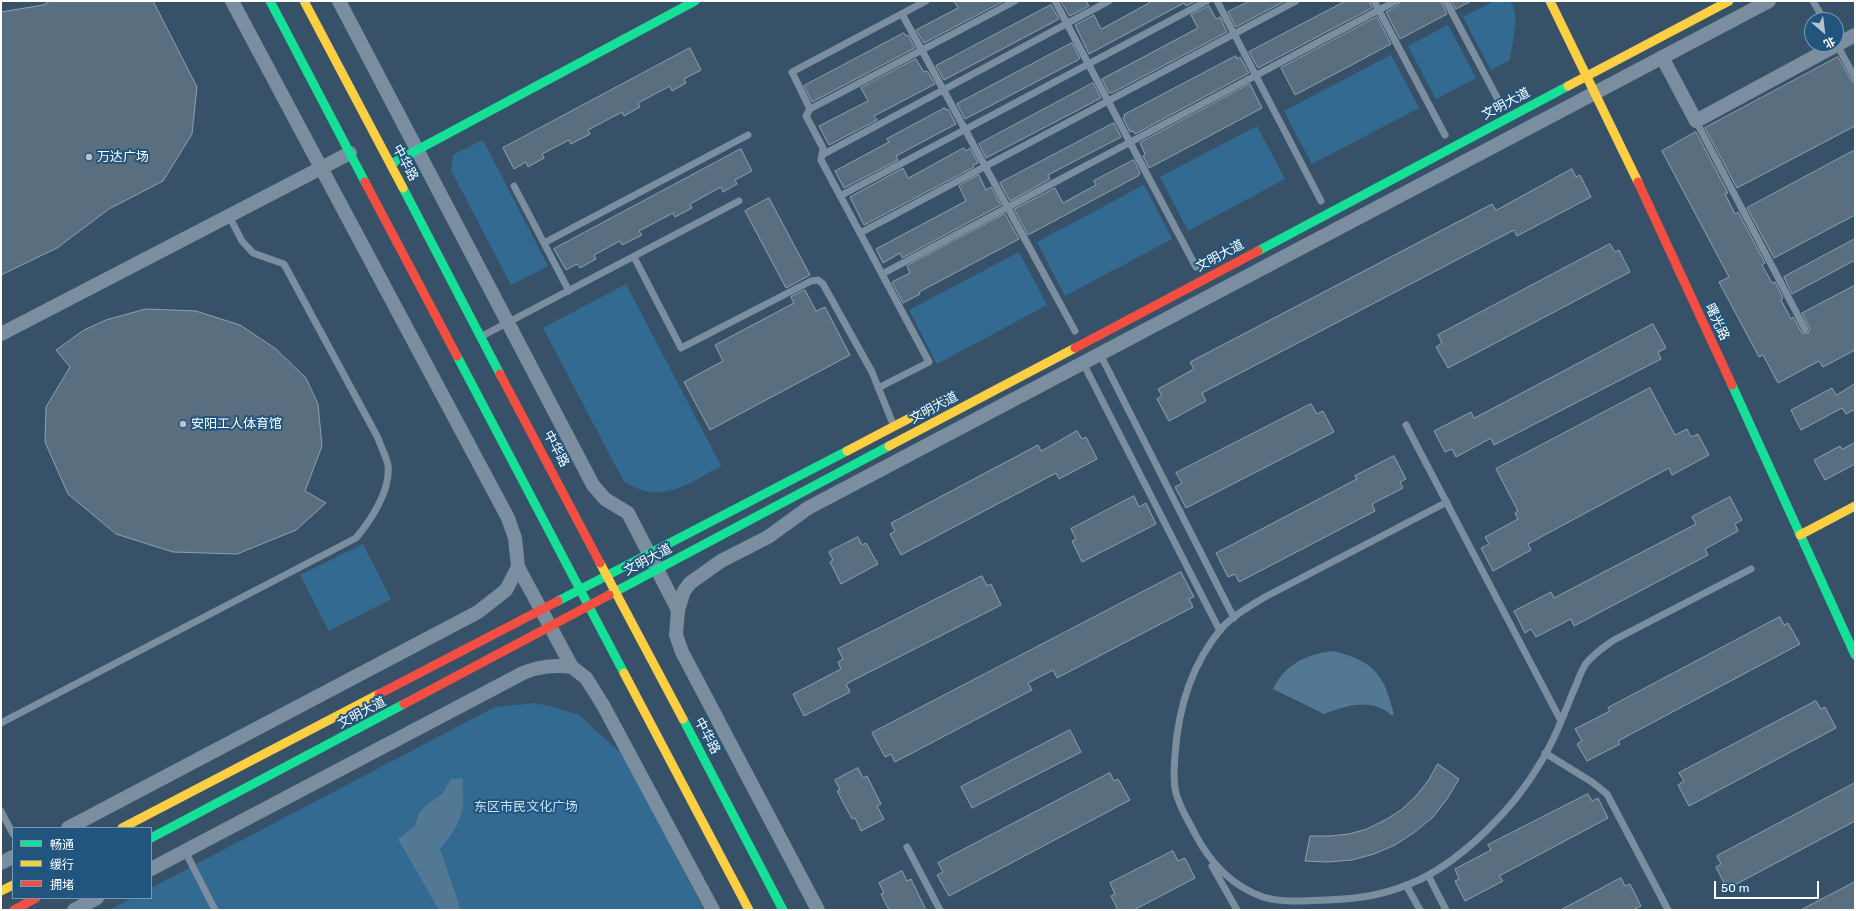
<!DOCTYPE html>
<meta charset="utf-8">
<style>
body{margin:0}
#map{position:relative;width:1856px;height:911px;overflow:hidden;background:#375268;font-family:Rubik,"Noto Sans SC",sans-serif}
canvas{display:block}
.frame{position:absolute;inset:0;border:2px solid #fff;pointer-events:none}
.legend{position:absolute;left:12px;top:827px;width:140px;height:72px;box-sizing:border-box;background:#22557d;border:1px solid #7a99b1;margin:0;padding:5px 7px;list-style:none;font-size:12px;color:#fff}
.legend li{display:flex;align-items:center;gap:8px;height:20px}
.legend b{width:20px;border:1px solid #7a99b1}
.north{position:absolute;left:1804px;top:12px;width:40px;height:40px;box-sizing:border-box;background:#22557d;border:1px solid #7a99b1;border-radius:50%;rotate:152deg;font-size:11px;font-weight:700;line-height:16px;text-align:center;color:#fff}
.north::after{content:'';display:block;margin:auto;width:14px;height:18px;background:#b9c2ca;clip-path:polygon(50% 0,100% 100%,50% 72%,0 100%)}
.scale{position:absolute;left:1714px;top:881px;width:105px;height:18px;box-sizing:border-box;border:2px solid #fff;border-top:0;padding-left:5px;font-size:12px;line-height:14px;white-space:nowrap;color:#fff;-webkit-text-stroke:3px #22557d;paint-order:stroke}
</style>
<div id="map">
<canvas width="1856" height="911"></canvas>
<div class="frame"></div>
<ul class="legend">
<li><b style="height:5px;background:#16e098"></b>畅通</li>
<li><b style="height:5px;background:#ffcf43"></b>缓行</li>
<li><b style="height:5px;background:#f24e42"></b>拥堵</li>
</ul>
<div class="north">北</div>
<div class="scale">50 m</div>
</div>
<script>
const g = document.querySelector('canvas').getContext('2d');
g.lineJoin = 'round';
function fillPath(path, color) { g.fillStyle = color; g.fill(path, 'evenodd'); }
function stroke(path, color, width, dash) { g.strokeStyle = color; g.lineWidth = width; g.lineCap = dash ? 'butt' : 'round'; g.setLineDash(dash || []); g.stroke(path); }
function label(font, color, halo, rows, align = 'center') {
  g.font = font + ' Rubik,"Noto Sans SC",sans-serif'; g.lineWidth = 4; g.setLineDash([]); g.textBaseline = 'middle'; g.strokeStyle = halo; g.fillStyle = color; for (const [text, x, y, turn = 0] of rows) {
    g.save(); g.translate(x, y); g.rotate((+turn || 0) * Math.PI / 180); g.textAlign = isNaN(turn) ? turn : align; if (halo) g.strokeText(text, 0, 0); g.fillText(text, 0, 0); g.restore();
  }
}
const green = new Path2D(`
 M1494,1H1510C1521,16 1512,42 1510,60L1491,70L1463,17Z
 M1448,25L1476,78L1436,99L1408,46Z
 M1391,55L1419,108L1312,164L1284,111Z
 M1257,126L1285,179L1188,231L1160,177Z
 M483,140L548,266L511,285L451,170L453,155Z
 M1144,185L1172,239L1065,296L1037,242Z
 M1019,252L1047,305L937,364L909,310Z
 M626,284L721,466C688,484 658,507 623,480L543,328Z
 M363,544L391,599L329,631L300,575Z
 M534,703L554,707L579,715L624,756L704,910H109L132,898H151V888L495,707Z`);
const water = new Path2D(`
 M1333,651C1374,661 1384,674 1394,715H1391C1371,697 1346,706 1324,714L1273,689C1285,664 1307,654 1333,651Z
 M463,778C462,787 464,799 463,807C460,824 450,837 440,849L461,910H439L398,839L415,826L419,813L428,804L442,794L451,779Z`);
const building = new Path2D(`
 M51,1H153L197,87L192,134L163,181L109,209L57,248L1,275V12L43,5Z
 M954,1H1004L924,43L916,30L958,8Z
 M1061,1H1086L1089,6L1070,16Z
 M1153,1H1196L1186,6L1184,3L1089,54L1075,25L1094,15L1101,29Z
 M1250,1H1285L1236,27L1228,12Z
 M1346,1H1369L1372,8L1258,68L1249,52Z
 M1401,1H1441L1447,14L1400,39L1386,12L1398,5Z
 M1452,1H1471L1456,9Z
 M1051,5L1059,19L944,80L936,66Z
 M1209,6L1216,19L1220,17L1227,32L1112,93H1109L1102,79L1198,28L1191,15Z
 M1377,17L1391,44L1295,95L1281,68Z
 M904,33L906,36L908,35L915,48L812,102L804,86Z
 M1072,43L1080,58L1078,60L965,119L957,104Z
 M690,48L701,70L684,79L686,83L672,91L670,86L638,103L640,107L624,116L622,112L588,130L590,134L571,144L569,140L542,154L544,158L528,167L526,162L514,169L503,148Z
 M1236,56L1237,59L1240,57L1249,73L1135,134L1133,131L1130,132L1123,118L1125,116L1124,115Z
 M1838,57L1851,80L1855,83V126L1737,188L1705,128Z
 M916,59L924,72L927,71L935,84L874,116L877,120L829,145L819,126L868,101L861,88Z
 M1093,83L1101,98L986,158L979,144Z
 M1250,84L1262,108L1149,168L1143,156L1145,154L1140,143Z
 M945,108L946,110L948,109L956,124L896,156L898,160L844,188L835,171L889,142L887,139Z
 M1114,123L1121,137L1048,175L1050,179L1010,201L1000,183Z
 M1696,132L1728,193L1725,194L1735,214L1738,212L1765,263L1762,265L1772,283L1775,282L1783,298L1781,300L1791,319L1793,317L1802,333H1808L1810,329L1802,313L1855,285V350L1823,367L1819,361L1778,383L1763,355L1759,357L1719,282L1729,277L1662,151Z
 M964,148L966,151L970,148L978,163L973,165L974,167L864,225L850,197L903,168L908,178Z
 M741,149L752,171L735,180L737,184L723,192L721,187L690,204L692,208L675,217L673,213L639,231L642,235L622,245L620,241L594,255L596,259L580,268L577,264L566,270L554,249Z
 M1855,150V215L1774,258L1747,208Z
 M1134,160L1140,173L1138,176L1028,235L1014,209L1055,188L1063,203L1096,185L1094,181Z
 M1572,169L1576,177L1580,175L1591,197L1517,236L1514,230L1202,393L1206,401L1169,421L1157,399L1162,396L1158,389L1194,369L1190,362L1492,204L1496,210Z
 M979,175L986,190L991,187L1001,205L902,258L900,253L883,263L876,249L966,201L959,186Z
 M769,198L810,275L786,288L745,211Z
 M1005,214L1019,239L919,292L920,294L903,303L892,282L910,273L907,266Z
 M1855,239V260L1792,294L1784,277Z
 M1610,244L1615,252L1619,250L1630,272L1448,368L1436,347L1442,343L1438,335Z
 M805,290L816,311L825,307L850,355L710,430L684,382L723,361L715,345L794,303L791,297Z
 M146,309L196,311L240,325L276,349L306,378L318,404L322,446L305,491L326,503L296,530L237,554L173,552L116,534L68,494L45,442L46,407L70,367L56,350L84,330L106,320Z
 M1653,324L1666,348L1658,352L1661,359L1494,445L1491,438L1456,457L1452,449L1445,452L1434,431L1471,412L1474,418Z
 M1855,384V409L1846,414L1842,408L1801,430L1791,410L1832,388L1836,395Z
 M1650,388L1675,435L1687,429L1691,437L1698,434L1709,455L1672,475L1669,468L1528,544L1531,550L1493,571L1481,548L1489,544L1485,537L1518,519L1515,513L1518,511L1496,469Z
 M1311,404L1317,414L1323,411L1334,432L1186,508L1175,487L1182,483L1176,473Z
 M1077,431L1082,439L1086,437L1097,459L1059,479L1056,473L901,555L890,534L895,531L891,523L1038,445L1041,451Z
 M1855,443V464L1825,480L1814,460L1840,446L1842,449Z
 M1394,456L1406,479L1400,482L1403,488L1372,504L1375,511L1239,582L1235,574L1228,577L1216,553L1357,479L1355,476Z
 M1134,496L1139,507L1146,503L1156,524L1082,562L1072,541L1076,539L1071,529Z
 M1730,497L1742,520L1735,524L1738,531L1705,549L1708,555L1574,626L1571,619L1536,637L1531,629L1525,633L1514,611L1551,592L1554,598L1696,524L1692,517Z
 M858,537L862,545L866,543L878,564L841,584L830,562L833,560L829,552Z
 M1181,572L1194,597L1189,599L1193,607L1057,678L1053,670L1028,683L1032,690L895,762L891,754L885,757L872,733Z
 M982,576L987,586L991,584L1001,605L846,684L850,692L804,716L793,694L841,669L838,662L843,659L838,649Z
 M1780,617L1784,625L1788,623L1800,644L1618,741L1620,744L1587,761L1577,744L1582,741L1575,729L1610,711L1608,708Z
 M1816,701L1821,709L1825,707L1836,728L1689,806L1678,785L1684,781L1679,773Z
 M1070,730L1081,752L972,808L961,787Z
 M1438,764L1459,779L1447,799L1433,817L1415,832L1395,845L1374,854L1352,860L1328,862L1305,861L1310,836H1329L1349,834L1367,829L1385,820L1401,810L1416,796L1428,781Z
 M858,768L863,778L867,776L881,804L877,806L884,819L861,831L855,818L852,819L837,791L840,790L835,780Z
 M1110,773L1114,781L1118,779L1130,800L949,896L937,875L943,872L938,863Z
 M1855,783V821L1727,889L1716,867L1721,864L1717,856Z
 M1588,794L1592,801L1598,798L1608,818L1499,876L1503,881L1465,901L1455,881L1459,879L1455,869L1491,850L1488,845Z
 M1173,851L1178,861L1185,858L1195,878L1134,910H1118L1111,896L1115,894L1110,883Z
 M902,871L907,881L911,879L926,910H889L881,894L884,893L879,883Z
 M1621,878L1625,886L1630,884L1641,906L1633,910H1561Z
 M1855,882V910H1801Z`);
const lane = new Path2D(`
 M1055,1L1196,267
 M1217,1L1321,201
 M1374,1L1445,135
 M1446,1L1501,105
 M1813,1L1824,20
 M902,14L1075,331
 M1836,43L1855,78
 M810,109L1015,1
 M1696,121L1805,329
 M822,155L1109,1
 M514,186L569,291
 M840,196L1207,1
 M860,233L1296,1
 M544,243L748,135
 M634,257L681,348L811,281L818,280L823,284L872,372L893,424
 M882,274L1396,1
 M484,335L739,201
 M1100,354L1234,618
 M1083,363L1220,631
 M878,388L929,362L821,160L823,148L806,116L810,109L792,72L926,1
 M1406,425L1561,721
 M1447,502L1265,597C1250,606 1232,616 1221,629C1191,665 1178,710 1175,755C1174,767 1173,781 1176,793C1179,806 1188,820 1194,832C1209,861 1231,886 1263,897C1283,903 1306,901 1326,900C1362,899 1389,894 1421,879C1465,857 1514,808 1539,765C1553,743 1563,717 1573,692C1577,684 1580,673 1585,665C1592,655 1604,647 1614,640L1751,569
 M1,723L356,538C371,520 391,490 388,465C386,456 381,447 378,438L284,264L253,253L242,241L229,216
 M1545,753L1592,782L1607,794L1668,910
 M1,811L13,834
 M907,847L940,910
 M185,851L215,910
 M1212,866L1237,910
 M1428,875L1446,910
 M1406,885L1420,910`);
const street = new Path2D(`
 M232,1L508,518L515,538L518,567L572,667L586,678L603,705L713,910
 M339,1L593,485L605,499L628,513L678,610L676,635L682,652L818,910
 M1662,57L1696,121L1855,35
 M1,334L350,153
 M678,610L684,591L690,583L721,561L768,537L808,508L1769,1
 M68,828L478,612L506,590L518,567
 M1,863L13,857
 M151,869L523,673C540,666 554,665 572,667
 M74,910L97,898`);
const fast = new Path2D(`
 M270,1L365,182
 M391,164L695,1
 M403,188L500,374
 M1258,251L1568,86
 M457,356L624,673
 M1732,385L1855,655
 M609,595L889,446
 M558,601L847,451
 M683,719L783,910
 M151,838L404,704`);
const slow = new Path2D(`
 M304,1L403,188
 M1550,1L1638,182
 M1568,86L1729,1
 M889,446L1075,348
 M847,451L946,399
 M1800,535L1855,506
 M600,563L683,719
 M624,673L749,910
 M122,828L379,694
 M1,891L13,885`);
const jam = new Path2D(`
 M365,182L457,356
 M1638,182L1732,385
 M1075,348L1258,251
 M500,374L600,563
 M379,694L558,601
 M404,704L609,595
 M14,910L36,898`);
const markers = [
 [89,157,4,"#b9c2ca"],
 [183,424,4,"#b9c2ca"]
];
const streetNames = [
 ["文明大道",1506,104,-28],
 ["中华路",405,163,62],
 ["文明大道",1220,256,-28],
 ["曙光路",1717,322,65],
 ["文明大道",934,408,-28],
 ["中华路",556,449,62],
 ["文明大道",648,560,-28],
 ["文明大道",362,713,-28],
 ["中华路",707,736,62]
];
const poiNames = [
 ["万达广场",97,157],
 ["安阳工人体育馆",191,424]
];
const parkNames = [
 ["东区市民文化广场",526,807]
];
fillPath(green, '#336a92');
fillPath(water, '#537894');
fillPath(building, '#596f80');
stroke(building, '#8fa0ad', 1);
stroke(lane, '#7b8e9f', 7);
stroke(street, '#7b8e9f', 14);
stroke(fast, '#16e098', 9);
stroke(slow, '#ffcf43', 9);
stroke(jam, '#f24e42', 9);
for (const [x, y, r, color] of markers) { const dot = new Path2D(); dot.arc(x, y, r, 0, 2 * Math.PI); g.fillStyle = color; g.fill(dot); stroke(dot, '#22557d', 1.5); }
label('13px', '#fff', '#22557d', streetNames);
label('13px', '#fff', '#22557d', poiNames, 'left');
label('13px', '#c8e2f5', '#22557d', parkNames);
</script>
